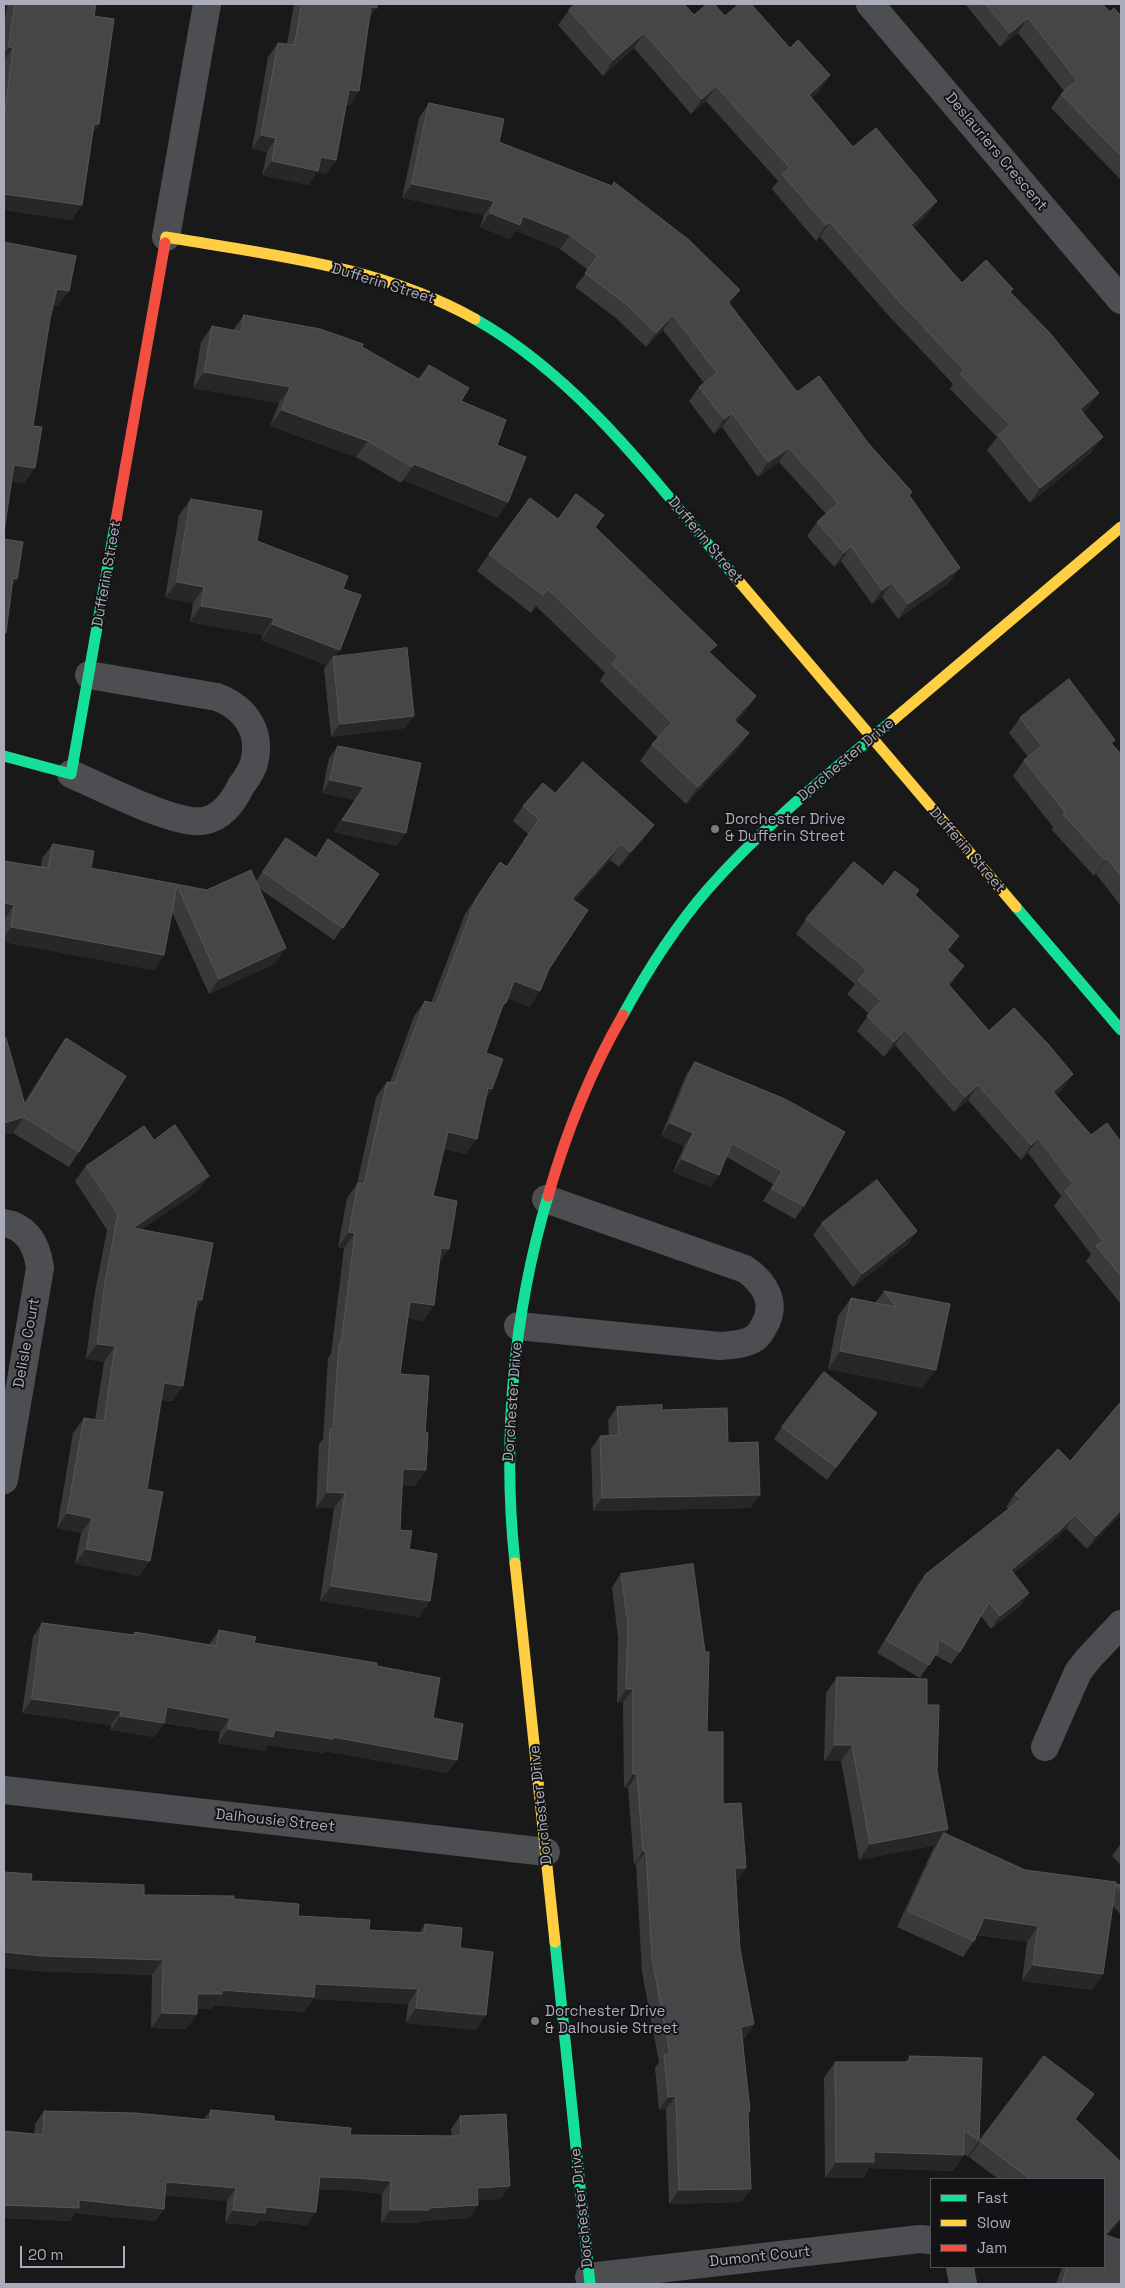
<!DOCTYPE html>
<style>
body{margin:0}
#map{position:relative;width:1125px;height:2288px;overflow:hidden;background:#191919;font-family:"Space Grotesk",sans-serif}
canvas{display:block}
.frame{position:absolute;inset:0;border:5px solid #abacb9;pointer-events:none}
.legend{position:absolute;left:930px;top:2178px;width:175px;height:90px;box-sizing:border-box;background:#131315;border:1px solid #505057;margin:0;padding:6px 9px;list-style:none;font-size:15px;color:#abacb9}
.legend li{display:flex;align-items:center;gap:10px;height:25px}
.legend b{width:25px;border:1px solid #505057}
.scale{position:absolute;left:20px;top:2246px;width:105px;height:22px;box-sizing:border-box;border:2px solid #abacb9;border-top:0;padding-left:6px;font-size:15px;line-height:18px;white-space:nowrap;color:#abacb9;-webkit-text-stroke:4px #131315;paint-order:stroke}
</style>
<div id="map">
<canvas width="1125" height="2288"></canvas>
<div class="frame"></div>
<ul class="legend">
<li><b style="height:6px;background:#16e098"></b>Fast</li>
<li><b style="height:6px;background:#ffcf43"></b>Slow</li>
<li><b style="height:6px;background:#f24e42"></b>Jam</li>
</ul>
<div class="scale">20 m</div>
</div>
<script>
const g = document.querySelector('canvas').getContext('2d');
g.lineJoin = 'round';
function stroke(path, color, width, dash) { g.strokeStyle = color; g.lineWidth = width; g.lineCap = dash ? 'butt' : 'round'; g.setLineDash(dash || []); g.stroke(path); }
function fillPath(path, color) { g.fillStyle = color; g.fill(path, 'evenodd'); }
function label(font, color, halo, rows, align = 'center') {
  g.font = font + ' "Space Grotesk",sans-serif'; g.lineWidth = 4; g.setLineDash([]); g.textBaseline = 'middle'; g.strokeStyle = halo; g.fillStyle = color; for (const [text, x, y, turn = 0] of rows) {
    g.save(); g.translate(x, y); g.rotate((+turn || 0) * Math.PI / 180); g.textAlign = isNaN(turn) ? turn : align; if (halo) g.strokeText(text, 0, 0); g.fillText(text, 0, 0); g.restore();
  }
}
const street = new Path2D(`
 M870,4L1121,300
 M166,237L207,4
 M71,774C102,787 174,825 203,821C222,818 233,802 241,786C246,779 252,771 254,763C262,732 246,708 217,697L89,675
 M4,1223C28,1227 37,1246 40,1268L4,1480
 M518,1326L720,1346C731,1345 745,1345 755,1338C759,1335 762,1330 764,1326C778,1303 764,1282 745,1269L546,1199
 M1045,1747L1078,1672L1088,1659L1121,1624
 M4,1790L546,1852
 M960,2267L963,2284
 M589,2277L920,2239L931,2240`);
const fast = new Path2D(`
 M475,319C583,380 658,486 737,579
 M4,756L71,774L116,520
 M1016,907L1121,1030
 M623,1015C647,971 675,927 708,889C763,826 829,774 893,720
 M515,1563C502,1441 513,1314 548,1196
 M555,1942L590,2284`);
const slow = new Path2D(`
 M165,243L166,237C271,255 381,266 475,319
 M737,579L1016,907
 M893,720L1121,527
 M515,1563L555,1942`);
const jam = new Path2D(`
 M116,520L165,243
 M548,1196C566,1133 590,1072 623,1015`);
const wall = new Path2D(`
 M7,4H96L94,16L99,124L93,132L82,205L71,220L4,210V25Z
 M294,4H377L370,17L350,105H346L336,160L326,174L317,172L308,185L262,175L267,152L252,149L268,57L278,43L287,44Z
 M965,4H1102L1110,12L1121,16V180L1051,108L1061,94L1064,91L1018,33L1000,47Z
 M569,10L725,16L790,48L830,75L820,90L812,98L853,147L937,201L926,216L913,228L962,283L1011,293L1099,393L1088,408L1083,413L1092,452L1030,503L987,450L997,437L950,389L953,384L888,315L820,237L816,241L772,189L778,181L706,101L691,114L634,48L603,76L558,25Z
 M429,103L499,142L730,304L797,392L868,443L912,492L910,495L950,582L898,619L882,597L872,604L841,561L834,567L807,536L817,522L826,514L779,462L758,477L722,427L714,434L689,401L699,387L704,383L663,330L646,347L617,319L575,287L588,270L560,249L516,231L510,239L480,227L484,215L402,198L419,118Z
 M244,315L362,347L418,379L429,365L461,401L497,445L508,502L497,518L403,480L401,483L356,457L270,426L279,403L193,388L201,342L212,326L233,330Z
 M191,499L257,541L343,589L336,656L405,728L331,737L324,669L327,665L261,640L263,635L190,622L193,603L165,598L179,515Z
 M604,515L595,528L710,654L756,696L744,714L736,721L737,750L686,804L640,761L652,744L658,738L600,681L605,673L536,606L531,613L477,571L489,554L558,519Z
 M1020,718L1115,740L1112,744L1121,754V906L1096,874L1094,876L1052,830L1053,827L1013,776L1024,760L1028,757L1009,733Z
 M338,746L397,846L333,832L355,800L322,793L329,758Z
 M555,793L643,840L619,867L610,860L574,901L549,969L530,1007L508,998L506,1003L501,1009L486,1053L485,1099L466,1154L444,1149L433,1196L439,1263L434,1305L423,1321L408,1318L400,1374L425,1432L426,1470L415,1486L402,1485L400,1530L430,1601L419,1617L320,1601L334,1508H316L319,1444L323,1439L328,1358L331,1354L344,1248L338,1247L347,1198L357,1184L376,1097L387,1082H390L414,1016L425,1001L431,1003L465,914L500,862L507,866L528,834L513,821L523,806Z
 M286,838L315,858L379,874L334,940L260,889L276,963L209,994L172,912L164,955L154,970L4,942V861L41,867L42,858L53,844L91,868L207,890L256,881Z
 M883,886L915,895L948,952L954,981L949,986L989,1031L1063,1089L1056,1095L1091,1135L1121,1142V1304L1086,1261L1091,1254L1054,1206L1061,1196L1028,1153L1021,1160L968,1100L954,1112L895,1045L884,1057L857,1031L869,1014L847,994L855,984L796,934L806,919Z
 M66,1038L79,1152L69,1167L13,1133L4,1135V1039L24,1103L55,1054Z
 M695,1062L785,1099L804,1206L795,1219L763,1201L773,1184L727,1157L711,1187L673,1172L684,1146L661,1136L686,1075Z
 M154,1140L198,1191L142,1229L202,1300L196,1309L173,1401L161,1400L147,1489L150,1561L139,1576L75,1564L81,1533L57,1528L73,1433L84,1418L95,1420L104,1362L86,1359L94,1297L107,1230L75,1181L86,1166Z
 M822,1223L917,1231L908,1244L853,1287L813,1235Z
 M884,1291L950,1304L923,1388L828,1369L838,1316L851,1298L875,1303Z
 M1121,1402V1514L1087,1549L1066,1528L1051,1543L1014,1573L1029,1593L1020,1606L991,1629L981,1616L960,1652L951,1664L935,1655L920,1678L877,1653L917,1586L926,1574L1009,1509L1006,1507L1015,1494L1070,1461Z
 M617,1407L662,1410L728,1443L751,1508L593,1511L591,1449L600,1436H609L608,1420Z
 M877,1413L827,1480L774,1439L782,1427Z
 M621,1574L707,1732L723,1804L737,1881H736L740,1949L754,2024L745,2038H743L748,2114L751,2189L741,2202L669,2204L666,2109L659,2110L655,2068L659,2062L642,1972L636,1864L634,1865L628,1788H624L623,1703H617L618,1638L612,1587Z
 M42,1623L133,1635L135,1632L209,1645L219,1630L254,1643L377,1666L433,1718L457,1760L447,1773L325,1751L323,1753L268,1745L264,1751L218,1743L220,1732L164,1723L154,1737L111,1730V1725L22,1713L33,1637Z
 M837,1677L927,1705L937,1771L948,1829L945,1834L1025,1870L1121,1885V1915L1113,1906L1103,1974L1092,1990L1022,1981L1027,1942L977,1935L974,1941L963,1957L897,1927L933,1849L936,1845L859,1860L841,1761H824L826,1693Z
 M1121,1843V1865L1112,1856Z
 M31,1881L144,1895L234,1899L298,1916L369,1930L420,1932L425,1924L460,1948L476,2030L406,2023L408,2004L313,1999L304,2012L214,2005L211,2009H197V2014L186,2029L151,2028L152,1975L33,1971Z
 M910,2056L979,2141L968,2157L964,2154L953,2171L869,2168L863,2178H825L824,2078L835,2062H905Z
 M1044,2056L1094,2094L1075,2119L1121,2162V2220L1107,2236L1121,2240V2284H1056L1062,2267H1104V2179H998L969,2157L980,2141Z
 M211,2110L350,2135L452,2136L451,2129L460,2116L501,2199L478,2200V2205L469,2218L422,2221L420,2223H381L382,2194L347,2190H318L307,2225L260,2220L256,2226L225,2223L227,2201L165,2195L164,2209L155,2221L75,2213L70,2221L4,2218V2131L34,2134L35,2124L44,2111L204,2119Z`);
const shadedWall = new Path2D(`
 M371,7L377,8L367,22Z
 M1028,18L1018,33L1000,47L1010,33Z
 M644,33L634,48L603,76L613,60Z
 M9,47L13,48L4,60V54Z
 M830,75L820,90L798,110L809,95Z
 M716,86L706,101L691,114L702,99Z
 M349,90L359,91L350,105L339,104Z
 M94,124H99L88,139Z
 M261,135L276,138L267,152L252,149Z
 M321,157L336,160L326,174L317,172L308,185L262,175L272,161Z
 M412,184L494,201L484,215L402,198Z
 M4,194L82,205L71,220L4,210Z
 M937,201L926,216L900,240L911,225Z
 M490,213L523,216L570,235L560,249L516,231L510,239L480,227Z
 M830,222L820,237L816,241L826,225Z
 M57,289L69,291L58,306L47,304Z
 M740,290L730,304L718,316L728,302Z
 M673,315L663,330L646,347L656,333Z
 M204,372L290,387L279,403L193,388Z
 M1099,393L1088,408L1069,424L1080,409Z
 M282,410L368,441L356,457L270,426Z
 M732,413L722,427L714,434L724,419Z
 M1103,437L1092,452L1030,503L1040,488Z
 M789,448L779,462L758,477L768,462Z
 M414,464L508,502L497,518L403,480Z
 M14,465L35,468L24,484L4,480Z
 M851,546L841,561L834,567L844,553Z
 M960,568L950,582L898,619L908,604Z
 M13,578L17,579L7,594Z
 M177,582L204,587L193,603L165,598Z
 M892,583L882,597L872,604L882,590Z
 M201,606L274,618L263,635L190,622Z
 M272,624L340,650L333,660V657L327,665L261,640Z
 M756,696L744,714L722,737L734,720Z
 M414,716L405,728L331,737L340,724Z
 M749,733L737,750L686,804L698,787Z
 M330,780L364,787L355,800L322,793Z
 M342,820L406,833L397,846L333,832Z
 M654,825L643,840L619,867L630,852Z
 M621,844L610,860L562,915L572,899Z
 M1107,858L1096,874L1094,876L1105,860Z
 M4,903L14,905L4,920Z
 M11,927L164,955L154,970L4,942V937Z
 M959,936L949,951L936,965L947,950Z
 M286,948L276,963L209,994L219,979Z
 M964,966L954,981L937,999L948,984Z
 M514,981L540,991L530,1007L503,996Z
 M905,1030L895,1045L884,1057L894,1042Z
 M1073,1074L1063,1089L1042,1107L1053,1092Z
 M978,1085L968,1100L954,1112L965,1097Z
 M488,1088L492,1089L482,1105Z
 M24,1117L13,1133L4,1135V1123Z
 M670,1123L693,1133L684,1146L661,1136Z
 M448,1132L477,1139L466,1154L437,1147Z
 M1038,1138L1028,1153L1021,1160L1031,1145Z
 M682,1159L719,1175L711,1187L673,1172Z
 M209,1176L198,1191L122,1243L133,1228Z
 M917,1231L908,1244L853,1287L862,1274Z
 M349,1232L355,1233L344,1248L338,1247Z
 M441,1248L449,1249L438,1265Z
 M197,1299L202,1300L192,1315Z
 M410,1302L434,1305L423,1321L399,1317Z
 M97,1344L115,1346L104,1362L86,1359Z
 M840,1351L936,1370L923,1388L828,1369Z
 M164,1383L183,1386L173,1401L153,1398Z
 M877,1413L868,1425L827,1480L836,1467Z
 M403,1469L426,1470L415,1486L392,1485Z
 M327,1492L345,1493L334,1508H316Z
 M760,1495L751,1508L593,1511L602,1498Z
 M1121,1510V1514L1087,1549L1096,1536Z
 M67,1513L92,1518L81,1533L57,1528Z
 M1075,1515L1066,1528L1051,1543L1002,1582L1011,1570Z
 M86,1549L150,1561L139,1576L75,1564Z
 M331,1586L430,1601L419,1617L320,1601Z
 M1029,1593L1020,1606L991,1629L1000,1616Z
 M626,1689H633L623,1703H617Z
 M32,1699L121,1711L111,1725L22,1713Z
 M167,1707L230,1718L220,1732L157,1721Z
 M120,1716L164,1723L154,1737L111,1730Z
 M228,1729L275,1730L333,1737L457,1760L447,1773L325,1751L323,1753L268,1745L264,1751L218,1743Z
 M835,1745H852L841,1761H824Z
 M633,1774H637L628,1788H624Z
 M948,1829L942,1838L944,1833L936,1845L859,1860L870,1844Z
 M643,1851H646L636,1864L634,1865Z
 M735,1868H746L737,1881L726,1882Z
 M984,1918L1038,1926L1027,1942L973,1934Z
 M4,1952L163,1960L152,1975L33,1971L4,1968Z
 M1033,1965L1103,1974L1092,1990L1022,1981Z
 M315,1984L418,1989L408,2004L313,1999L304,2012L214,2005L211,2009H186L197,1994L222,1990Z
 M416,2008L486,2015L476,2030L406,2023Z
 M162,2013L197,2014L186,2029L151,2028Z
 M754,2024L745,2038L732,2040L741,2027Z
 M676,2096L666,2109L659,2110L668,2097Z
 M874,2152L964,2155L953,2171L869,2168L863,2178H825L836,2162Z
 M320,2177L356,2178L391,2181L382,2194L347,2190H311Z
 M166,2182L236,2188L227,2201L158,2195Z
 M510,2186L501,2199L468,2201L477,2188Z
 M751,2189L741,2202L669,2204L679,2190Z
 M79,2200L164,2209L155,2221L75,2213L70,2221L4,2218V2205Z
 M478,2205L469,2218L422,2221L420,2223H381L390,2210Z
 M266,2207L316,2212L307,2225L260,2220L256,2226L225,2223L233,2210Z
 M1121,2217V2220L1104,2239V2236Z`);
const building = new Path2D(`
 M15,4H96L94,16L114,19L99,124H94L82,205L4,194V119L13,48L9,47Z
 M302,4H377V8L371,7L359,91L349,90L336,160L321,157L318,171L272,161L276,138L261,135L278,43L294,45Z
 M575,4H684L694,15L707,4H714L725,16L739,4H751L790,48L798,40L830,75L809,95L853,147L876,128L937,201L911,225L962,283L986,260L1013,289L1010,292L1049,332L1099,393L1080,409L1103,437L1040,488L998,435L1010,425L960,374L964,370L898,300L830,222L826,225L782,174L790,168L716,86L702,99L644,33L613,60L569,10Z
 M986,4H1102L1110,12L1114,8L1121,16V156L1061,94L1077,80L1028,18L1010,33Z
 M429,103L504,119L499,142L612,186L614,182L689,240L740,290L728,302L797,392L819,376L868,443L912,492L909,495L960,568L908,604L892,583L882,590L851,546L844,553L817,522L838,503L789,448L768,462L732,413L724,419L699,387L717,373L673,315L656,333L627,305L585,273L598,256L570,235L523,216L520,225L490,213L494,201L412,184Z
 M4,242L76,256L69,291L57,289L50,319L33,426L42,427L35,468L14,465L4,532Z
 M244,315L320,329L363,344L362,347L420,380L429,365L469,388L461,401L506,420L497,445L526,457L508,502L414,464L412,467L368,441L282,410L290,387L204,372L212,326L241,332Z
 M576,494L604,515L595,527L717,645L709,652L756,696L734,720L749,733L698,787L652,744L672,723L612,664L618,657L548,589L543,595L489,554L530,498L558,519Z
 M191,499L262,511L257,541L348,576L343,589L361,595L340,650L272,624L274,618L201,606L204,587L177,582Z
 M4,539L23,542L17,579L13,578L6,633H4Z
 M407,648L414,716L340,724L333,657Z
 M1069,679L1115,740L1111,743L1121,754V876L1107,858L1105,860L1063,814L1065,812L1024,760L1042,746L1020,718Z
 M338,746L421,763L406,833L342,820L364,787L330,780Z
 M583,762L654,825L630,852L621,844L572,899L588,910L549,969L540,991L514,981L506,1003L504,1002L486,1053L503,1059L492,1089L488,1088L477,1139L448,1132L433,1196L457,1201L449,1249L441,1248L434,1305L410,1302L400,1374L429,1376L425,1432L428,1433L426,1470L403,1469L400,1530L412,1531L409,1549L437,1554L430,1601L331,1586L345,1493L327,1492L330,1429H333L339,1343H341L355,1233L349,1232L358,1183L364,1184L387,1082L395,1083L425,1001L436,1004L476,899L500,862L507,867L539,819L523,806L543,783L555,793Z
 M286,838L316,858L328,839L379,874L343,928L263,872Z
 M53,844L94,851L91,868L207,890L251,870L286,948L219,979L177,885L164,955L11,927L14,905L4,903V861L48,868Z
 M854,862L883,886L895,871L919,890L915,895L959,936L947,950L964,966L948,984L989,1031L1014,1008L1048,1044L1073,1074L1053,1092L1091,1135L1107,1123L1121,1142V1276L1096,1246L1103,1241L1065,1191L1073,1184L1038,1138L1031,1145L978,1085L965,1097L905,1030L894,1042L867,1016L881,1001L858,980L867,970L806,919Z
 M6,1038L25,1105L66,1038L126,1076L79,1152L24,1117L4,1123V1039Z
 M695,1062L785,1099L845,1132L804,1206L772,1189L782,1171L732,1143L719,1175L682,1159L693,1133L670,1123Z
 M175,1125L209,1176L133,1228L213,1243L202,1300L197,1299L183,1386L164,1383L147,1489L163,1492L150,1561L86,1549L92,1518L67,1513L84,1418L104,1421L115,1346L97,1344L105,1282L118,1214L86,1166L144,1126L154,1140Z
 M877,1180L917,1231L862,1274L822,1223Z
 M884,1291L950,1304L936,1370L840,1351L851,1298L896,1307Z
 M824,1372L877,1413L836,1467L782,1427Z
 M1121,1402V1510L1096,1536L1075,1515L1060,1530L1011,1570L1029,1593L1000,1616L989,1602L960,1652L938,1639V1651L929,1665L886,1640L926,1574L1021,1499L1015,1494L1058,1449L1070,1461Z
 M662,1405V1410L727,1408L728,1443L758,1442L760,1495L602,1498L600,1436L619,1435L617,1407Z
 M693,1564L705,1652H709L707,1732H723V1804L741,1803L746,1868H735L740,1949L754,2024L741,2027L750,2111L748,2112L751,2189L679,2190L676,2096L668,2097L664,2055L670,2054L652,1958L646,1851H643L637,1774H633V1689H626L628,1624L621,1574Z
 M42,1623L134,1635L135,1632L216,1646L219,1630L256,1637L254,1643L377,1663V1666L440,1678L433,1718L463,1724L457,1760L333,1737V1739L275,1730L273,1737L228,1729L230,1718L167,1707L164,1723L120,1716L121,1711L32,1699Z
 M837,1677L927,1679V1705H939L937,1771L948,1829L870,1844L852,1745H835Z
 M944,1833L1025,1870L1116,1882L1103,1974L1033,1965L1038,1926L984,1918L974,1941L908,1911Z
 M4,1872L32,1874L31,1881L144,1885V1895L234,1896V1899L299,1904L298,1916L370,1920L369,1930L424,1933L425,1924L462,1928L460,1948L493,1952L486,2015L416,2008L418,1989L315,1984L314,1997L222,1990V1994H197V2014L162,2013L163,1960L43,1956L4,1952Z
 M1116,1884L1121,1885V1890Z
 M910,2056L982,2058L979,2141L964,2130V2155L874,2152V2162H836L835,2062H909Z
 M1044,2056L1094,2094L1075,2119L1121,2162V2217L1105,2235L1121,2240V2284H1062L1067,2267H1104V2179H1030L980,2141Z
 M211,2110L274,2116V2121L351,2128L350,2135L461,2136L460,2116L506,2114L510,2186L477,2188L478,2205L429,2208V2210H390L391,2181L356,2178L320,2177L316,2212L266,2207L265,2213L233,2210L236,2188L166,2182L164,2209L79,2200V2208L4,2205V2131L43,2135L44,2111L136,2113L210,2120Z`);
const markers = [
 [715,829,5,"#787981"],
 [535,2021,5,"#787981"]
];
const streetNames = [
 ["Deslauriers Crescent",996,152,50],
 ["Dufferin Street",383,284,17],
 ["Dufferin Street",705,540,50],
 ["Dufferin Street",107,574,-80],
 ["Dorchester Drive",846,760,-40],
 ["Dufferin Street",967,850,49],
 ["Delisle Court",27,1343,-80],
 ["Dorchester Drive",513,1402,-86],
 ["Dorchester Drive",541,1805,-96],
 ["Dalhousie Street",275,1821,6],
 ["Dorchester Drive",582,2208,-96],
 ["Dumont Court",760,2257,-6]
];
const poiNames = [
 ["Dorchester Drive",725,820],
 ["& Dufferin Street",725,837],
 ["Dorchester Drive",545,2012],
 ["& Dalhousie Street",545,2029]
];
stroke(street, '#4d4e52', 28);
stroke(fast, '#16e098', 11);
stroke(slow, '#ffcf43', 11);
stroke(jam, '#f24e42', 11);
fillPath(wall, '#3a3a3b');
fillPath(shadedWall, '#272727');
fillPath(building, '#464648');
stroke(building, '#56565a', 1);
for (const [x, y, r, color] of markers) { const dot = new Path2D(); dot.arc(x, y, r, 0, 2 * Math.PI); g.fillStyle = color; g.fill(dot); stroke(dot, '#131315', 2); }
label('15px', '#abacb9', '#131315', streetNames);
label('15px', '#abacb9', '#131315', poiNames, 'left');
</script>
